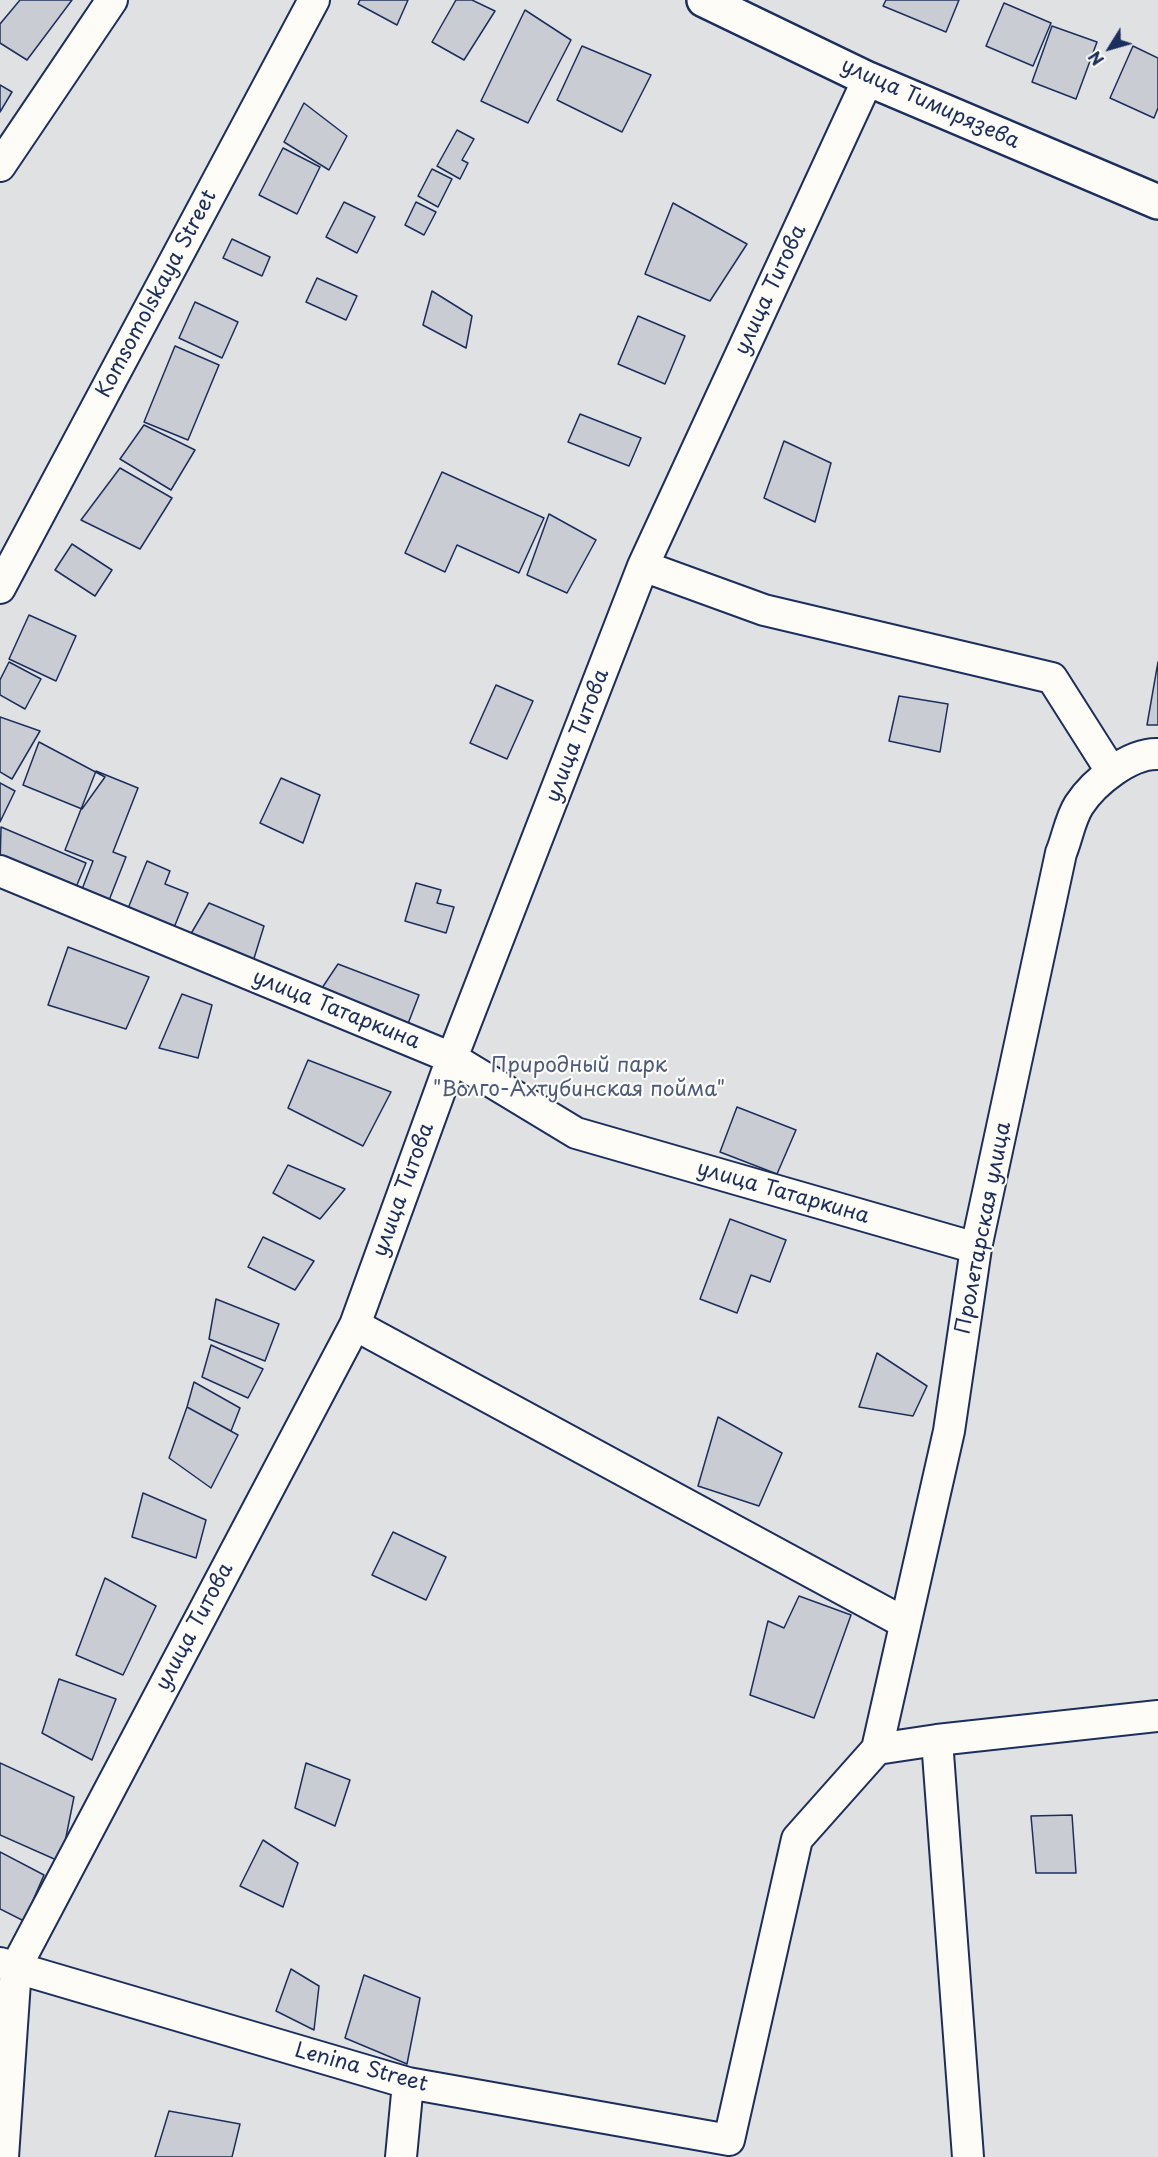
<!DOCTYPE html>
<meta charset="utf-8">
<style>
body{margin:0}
#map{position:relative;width:1158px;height:2157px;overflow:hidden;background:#fdfcf7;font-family:"Playpen Sans",sans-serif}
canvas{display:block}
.north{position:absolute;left:1080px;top:18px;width:60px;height:60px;-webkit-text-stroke:4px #fdfcf7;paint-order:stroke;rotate:233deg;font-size:16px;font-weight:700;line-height:24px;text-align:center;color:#1b2f5e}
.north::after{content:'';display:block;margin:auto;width:21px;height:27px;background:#1b2f5e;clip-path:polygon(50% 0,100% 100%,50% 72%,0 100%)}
</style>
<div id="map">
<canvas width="1158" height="2157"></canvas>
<div class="north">N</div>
</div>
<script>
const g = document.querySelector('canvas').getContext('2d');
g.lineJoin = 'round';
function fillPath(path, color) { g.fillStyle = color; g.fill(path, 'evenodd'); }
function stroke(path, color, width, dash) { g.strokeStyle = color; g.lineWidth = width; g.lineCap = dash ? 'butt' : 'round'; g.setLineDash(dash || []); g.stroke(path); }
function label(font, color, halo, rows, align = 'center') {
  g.font = font + ' "Playpen Sans",sans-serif'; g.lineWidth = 4.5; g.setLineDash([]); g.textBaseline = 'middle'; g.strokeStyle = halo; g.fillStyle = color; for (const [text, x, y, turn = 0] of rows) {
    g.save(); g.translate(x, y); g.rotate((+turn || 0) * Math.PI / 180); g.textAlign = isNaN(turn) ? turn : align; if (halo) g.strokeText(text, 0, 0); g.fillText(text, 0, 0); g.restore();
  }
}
const green = new Path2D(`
 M0,0H1158V2157H0Z`);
const building = new Path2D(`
 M20,0H72L27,60L0,43V24Z
 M360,0H408L397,25L358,4Z
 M456,0H472L495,11L464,60L432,42Z
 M886,0H959L946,32L883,6Z
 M1004,3L1051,23L1033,66L986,46Z
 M525,10L571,40L528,123L481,101Z
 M1052,26L1097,42L1076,99L1032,82Z
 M582,46L651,75L622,132L557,100Z
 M1133,46L1158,58V108L1154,118L1110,98Z
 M0,85L12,92L0,112Z
 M304,103L347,136L329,170L284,142Z
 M457,130L474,139L462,160L468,163L460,179L437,166Z
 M283,148L320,167L297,214L259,195Z
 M432,169L452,179L438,207L418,196Z
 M344,202L375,217L357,253L326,237Z
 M416,202L436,212L424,235L405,225Z
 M673,203L747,244L710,301L645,274Z
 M232,239L270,257L262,276L223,258Z
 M317,278L357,296L346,320L306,302Z
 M432,291L472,316L466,348L423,325Z
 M195,302L238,322L222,358L179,338Z
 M638,316L685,336L665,384L618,364Z
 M175,346L219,365L188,440L144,422Z
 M580,414L641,438L629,466L568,442Z
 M144,425L195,450L171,490L120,459Z
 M784,441L831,463L815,522L764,498Z
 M120,468L172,498L140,549L81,520Z
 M442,472L544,518L519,573L457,545L445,572L405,553Z
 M549,514L596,540L567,593L527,575Z
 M72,544L112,570L95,596L55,570Z
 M29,615L76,636L56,681L9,659Z
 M9,662L41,679L25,709L0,695V680Z
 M1158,662V725H1147Z
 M496,685L533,701L507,759L470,743Z
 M899,696L948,704L940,752L889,741Z
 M0,717L40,731L12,779L0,772Z
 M39,742L105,777L82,809L23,785Z
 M96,771L138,788L113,852L126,857L106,908L79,897L93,861L65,850Z
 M281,778L320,795L303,843L260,823Z
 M0,783L15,791L0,822Z
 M1,827L86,863L72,897L0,866Z
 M147,861L170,871L165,884L188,893L171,935L125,916Z
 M416,883L441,890L437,903L454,907L446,933L405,921Z
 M209,903L264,926L251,968L189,937Z
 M68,947L149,977L126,1029L48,1005Z
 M338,964L419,995L406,1029L318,994Z
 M182,994L212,1005L198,1058L159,1048Z
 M308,1060L391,1092L363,1146L288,1108Z
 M737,1107L796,1130L777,1174L720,1152Z
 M288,1165L345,1189L320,1219L273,1193Z
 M730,1219L786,1240L770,1282L751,1275L737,1313L700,1299Z
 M263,1237L314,1261L295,1290L248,1267Z
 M216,1299L279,1324L265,1361L209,1339Z
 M211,1345L263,1369L248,1398L202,1377Z
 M877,1353L927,1386L913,1416L859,1407Z
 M194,1382L240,1408L231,1431L187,1407Z
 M187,1407L238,1435L211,1488L169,1458Z
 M718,1417L782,1453L759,1506L698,1486Z
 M143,1493L206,1520L196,1558L132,1537Z
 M393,1532L446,1557L426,1600L372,1575Z
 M105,1578L156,1606L123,1675L76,1655Z
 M799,1596L851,1615L814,1718L750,1695L768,1621L784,1628Z
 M59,1679L116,1699L92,1760L42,1733Z
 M0,1763L74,1797L61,1862L0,1835Z
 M306,1763L350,1780L335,1826L295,1808Z
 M1072,1815L1076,1873H1036L1031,1816Z
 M263,1840L298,1863L283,1907L240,1886Z
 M0,1852L44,1875L24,1921L0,1909Z
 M291,1969L319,1986L314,2030L276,2011Z
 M364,1975L420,1998L407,2064L345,2038Z
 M169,2111L240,2124L232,2157H155Z`);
const street = new Path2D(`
 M0,166L112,0
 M643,566L764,610L1052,678L1111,771
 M0,588L314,0
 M0,871L452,1058L576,1133L976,1248
 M355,1325L905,1623
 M937,1740L968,2157
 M877,1749L949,1431L976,1248L1061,853C1067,839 1070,819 1079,805C1094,782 1130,753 1158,754
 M0,1963L408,2083L729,2140L797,1839L877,1749L937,1740L1158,1716
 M3,2157L16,1967L355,1325L452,1058L643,566L868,79
 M401,2157L408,2083`);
const secondary = new Path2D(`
 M704,0L868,79L1158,202`);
const streetNames = [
 ["улица Тимирязева",930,104,24],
 ["улица Титова",771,290,-65],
 ["Komsomolskaya Street",157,294,-62],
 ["улица Титова",578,736,-69],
 ["улица Татаркина",336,1010,22],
 ["улица Титова",404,1190,-70],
 ["улица Татаркина",783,1193,16],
 ["Пролетарская улица",984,1228,-79],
 ["улица Титова",195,1627,-62],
 ["Lenina Street",361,2068,15]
];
const parkNames = [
 ["Природный парк",579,1066],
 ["\"Волго-Ахтубинская пойма\"",579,1090]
];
fillPath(green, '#e0e1e3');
fillPath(building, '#c9ccd3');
stroke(building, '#1b2f5e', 1.5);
stroke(street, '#1b2f5e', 34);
stroke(secondary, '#1b2f5e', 38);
stroke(street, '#fdfcf7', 30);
stroke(secondary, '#fdfcf7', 33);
label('21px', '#1b2f5e', '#fdfcf7', streetNames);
label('21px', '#4c5c7f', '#fdfcf7', parkNames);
</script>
